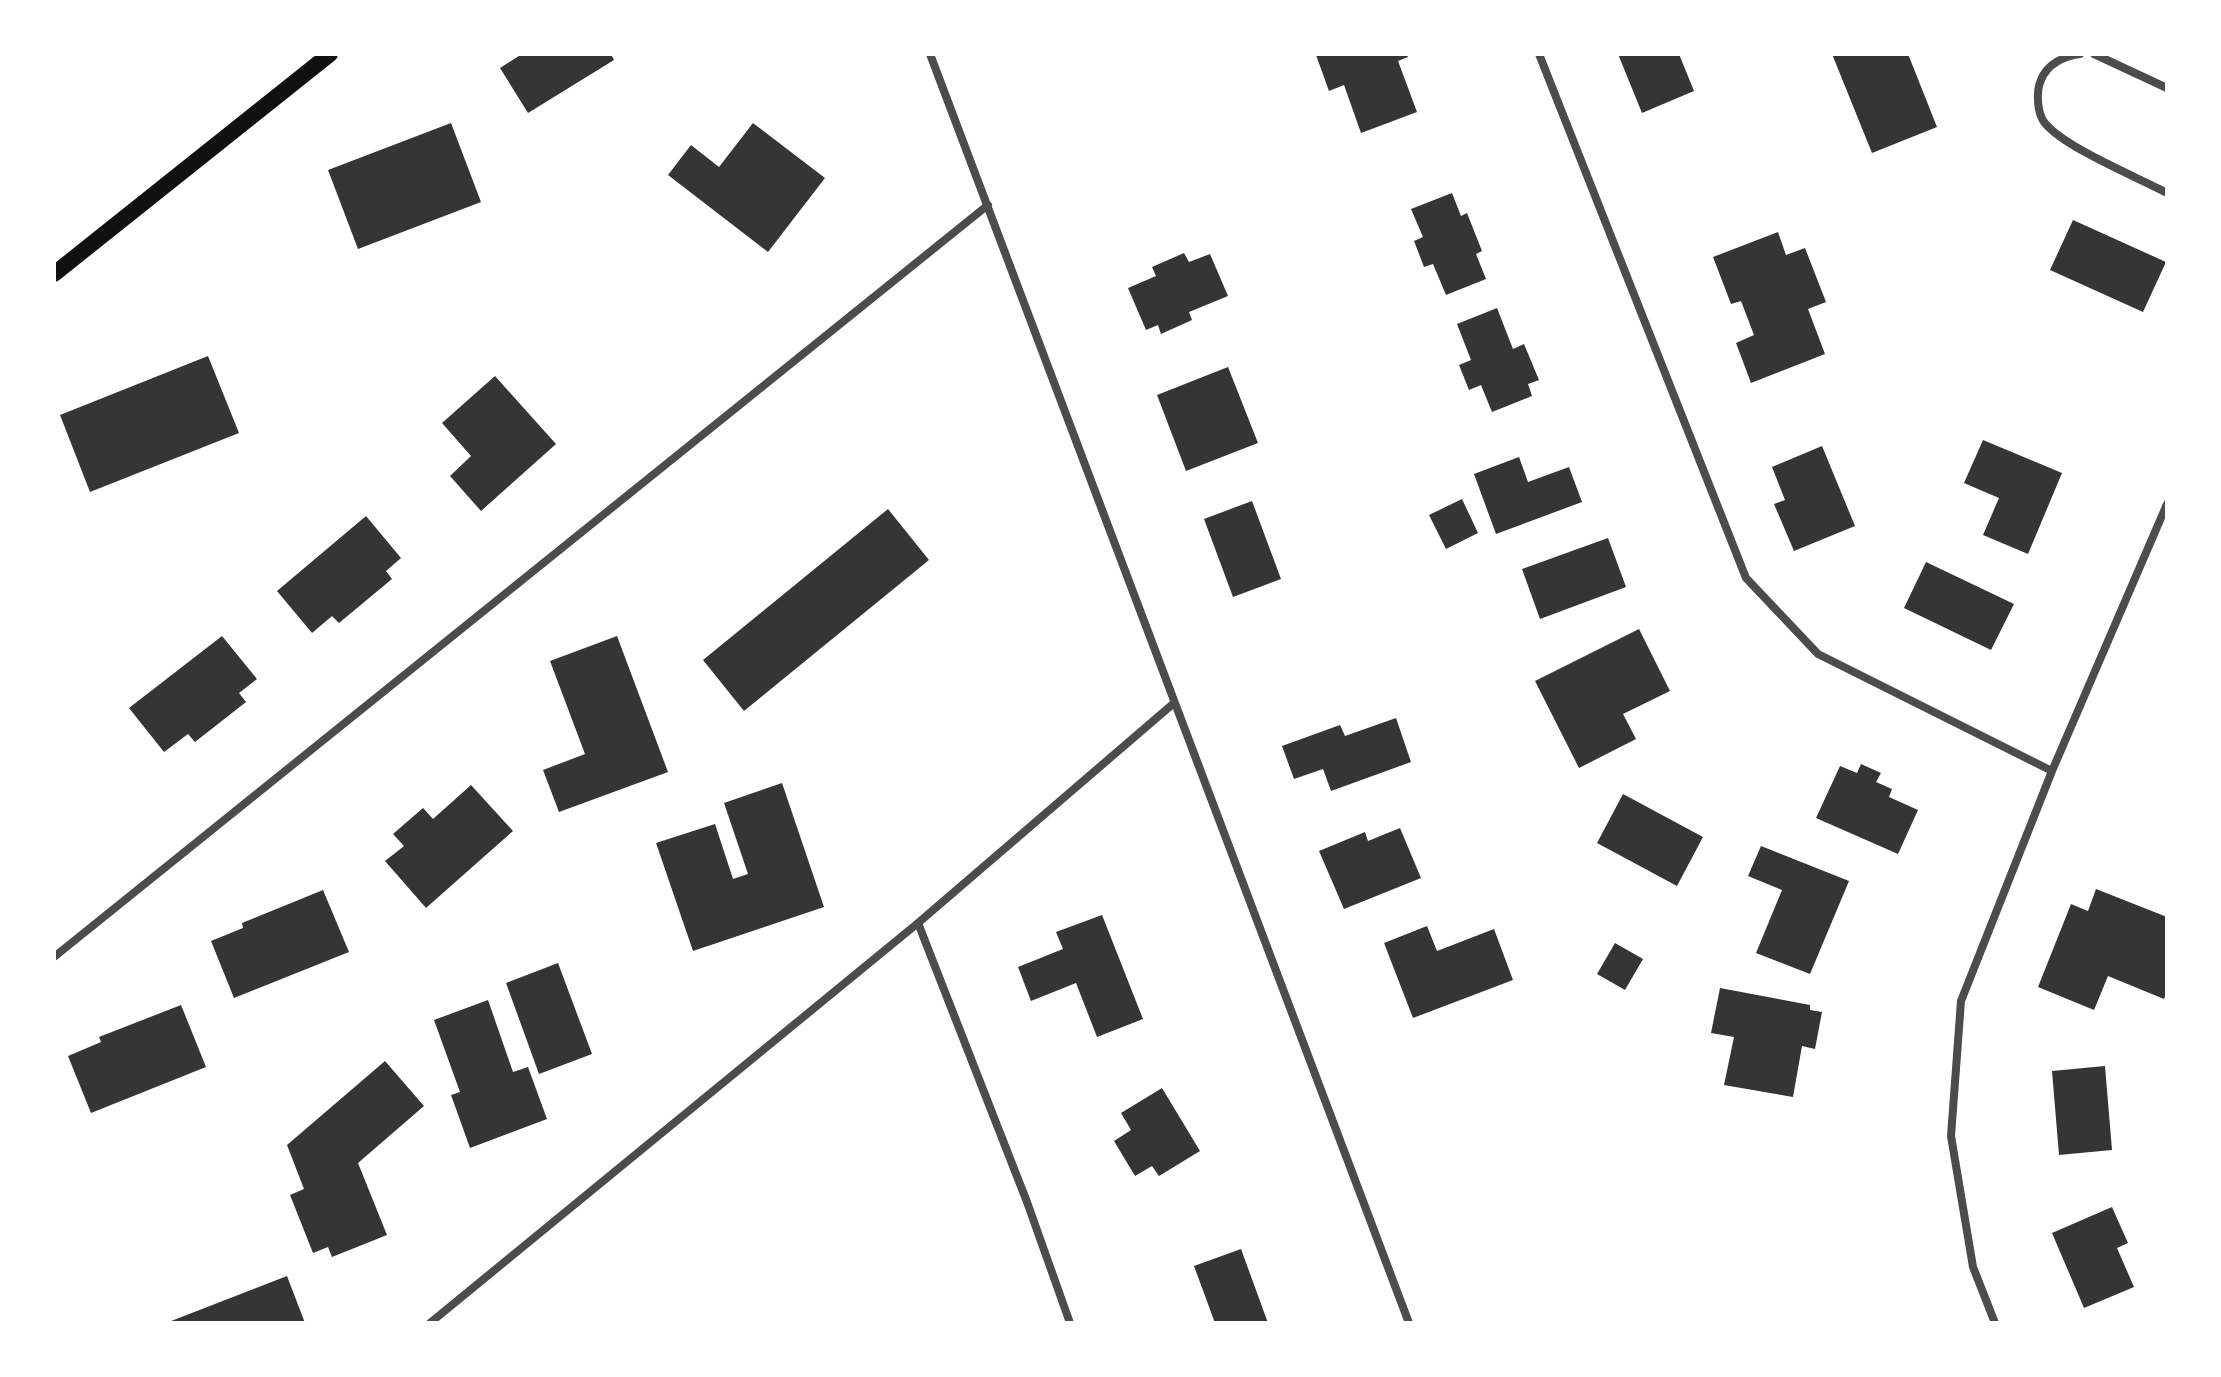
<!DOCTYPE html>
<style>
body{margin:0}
#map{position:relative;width:2221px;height:1377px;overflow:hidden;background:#fff;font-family:Mulish,sans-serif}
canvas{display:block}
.frame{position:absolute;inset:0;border:56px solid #fff;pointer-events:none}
</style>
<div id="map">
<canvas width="2221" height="1377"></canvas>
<div class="frame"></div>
</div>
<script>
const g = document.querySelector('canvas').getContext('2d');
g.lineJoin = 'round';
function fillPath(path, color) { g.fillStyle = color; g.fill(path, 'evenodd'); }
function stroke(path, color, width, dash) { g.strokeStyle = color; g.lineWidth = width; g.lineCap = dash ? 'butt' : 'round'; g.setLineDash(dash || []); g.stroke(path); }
const building = new Path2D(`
 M522,54H611L614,60L528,113L500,68Z
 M1407,54L1408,57L1398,61L1417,112L1361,133L1344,85L1329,91L1316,55Z
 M1618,54H1679L1694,91L1642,113Z
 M1832,54H1908L1937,127L1872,153Z
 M451,123L481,202L358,249L328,170Z
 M753,123L825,178L768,252L668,175L691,145L719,167Z
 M1452,193L1461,216L1467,213L1482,251L1476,254L1486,279L1446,295L1433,264L1424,267L1414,241L1423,237L1411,209Z
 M2073,220L2166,262L2143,312L2050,270Z
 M1778,232L1786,255L1805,248L1826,302L1808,309L1825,354L1751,383L1736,343L1754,335L1741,301L1731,304L1713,257Z
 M1184,253L1189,262L1210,254L1228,296L1189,312L1192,320L1161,334L1158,325L1146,330L1128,288L1156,276L1152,267Z
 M1497,308L1513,349L1524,344L1539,380L1528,384L1532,396L1492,412L1481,385L1469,390L1459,365L1471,360L1457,324Z
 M208,356L239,433L90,492L60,415Z
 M1228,367L1258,443L1186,471L1157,395Z
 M495,376L556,444L481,511L450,476L471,456L442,423Z
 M1983,440L2062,473L2028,554L1983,535L1999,498L1964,483Z
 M1822,446L1855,526L1794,551L1774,504L1785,500L1772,467Z
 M1519,457L1528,482L1569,467L1582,502L1496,534L1474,474Z
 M1462,499L1478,533L1446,549L1429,515Z
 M1252,501L1281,579L1233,597L1204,519Z
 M888,509L929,560L744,711L703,660Z
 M366,516L401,558L386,571L392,579L339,623L332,616L312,633L277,591Z
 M1608,538L1626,587L1540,619L1522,569Z
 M1926,562L2014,604L1991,650L1904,608Z
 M1639,629L1670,691L1623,714L1636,739L1579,768L1535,681Z
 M222,636L257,679L239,693L246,702L195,742L188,734L164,752L129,708Z
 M617,636L668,772L559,812L543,770L585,754L550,661Z
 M1396,718L1411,762L1331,791L1323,769L1294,779L1282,746L1340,725L1345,736Z
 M1861,764L1881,773L1876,782L1892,789L1889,797L1918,810L1898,854L1816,818L1840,766L1857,773Z
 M782,783L824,907L693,951L656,843L715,824L733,879L748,874L724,803Z
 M471,785L513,831L426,908L385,861L404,846L393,834L423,808L433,819Z
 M1623,794L1703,837L1677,886L1597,843Z
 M1400,828L1421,878L1344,909L1319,851L1365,832L1368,841Z
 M1761,846L1849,881L1810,974L1756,953L1782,890L1748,876Z
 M2096,889L2167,917V991L2164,999L2108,976L2094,1010L2038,987L2071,904L2088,911Z
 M323,890L349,952L234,998L211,941L243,928L242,923Z
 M1102,915L1143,1019L1097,1037L1076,983L1031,1001L1018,967L1063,949L1056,932Z
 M1427,926L1437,951L1494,929L1513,980L1413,1018L1384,943Z
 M1615,943L1643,959L1625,990L1597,974Z
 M558,963L592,1054L539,1074L506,983Z
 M1720,988L1810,1005V1010L1822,1012L1815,1049L1802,1046L1793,1097L1724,1085L1734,1037L1711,1033Z
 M488,1000L513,1072L528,1067L547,1119L470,1148L451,1095L460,1092L434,1020Z
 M181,1005L206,1067L91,1113L68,1056L101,1042L99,1037Z
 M385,1061L424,1106L358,1163L387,1235L332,1257L328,1247L313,1253L290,1195L304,1189L287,1145Z
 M2105,1066L2112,1150L2059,1155L2052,1071Z
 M1162,1088L1200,1151L1159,1176L1152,1166L1135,1176L1114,1141L1131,1130L1121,1113Z
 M2112,1207L2128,1243L2117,1248L2134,1287L2084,1308L2052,1233Z
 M1241,1249L1268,1323H1215L1194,1266Z
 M287,1276L305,1323H166Z`);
const minor = new Path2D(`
 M930,54L1409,1323
 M1539,54L1746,578L1818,654L2052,771
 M2080,54C2064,56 2047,64 2041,80C2036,91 2037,112 2044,122C2063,147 2137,177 2167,193
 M2094,54L2167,88
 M918,923L1027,1202L1070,1323
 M54,957L988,205
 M430,1323L918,923L1174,703
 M1995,1323L1973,1267L1951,1136L1961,1001L2052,771L2167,504`);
const secondary = new Path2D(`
 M54,274L330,54`);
fillPath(building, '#353535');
stroke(minor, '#4c4c4c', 8);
stroke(secondary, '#111', 16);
</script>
